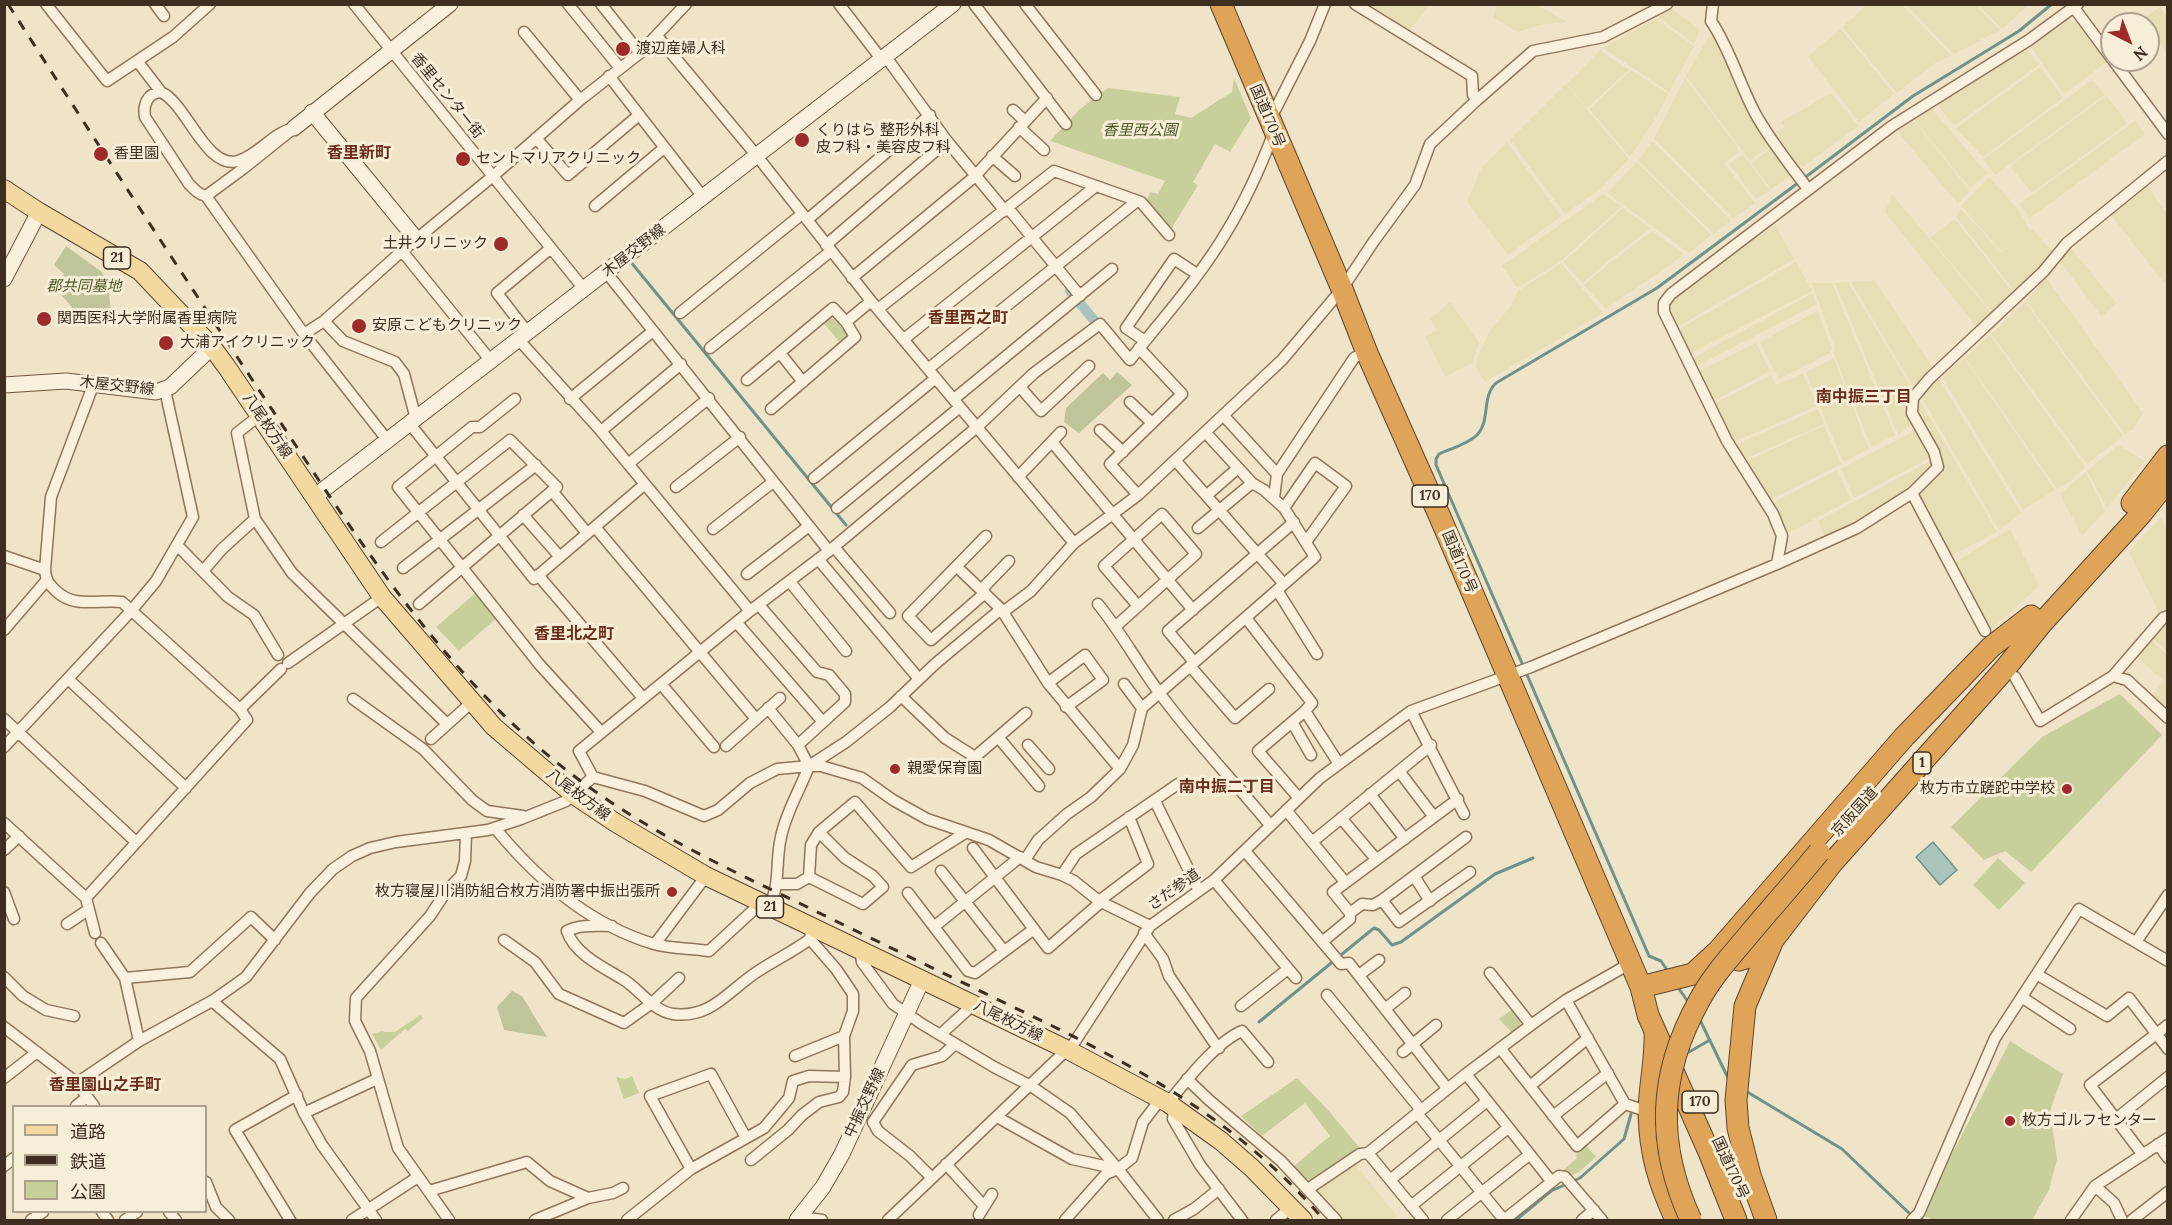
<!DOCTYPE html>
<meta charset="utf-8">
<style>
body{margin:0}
#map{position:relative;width:2172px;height:1225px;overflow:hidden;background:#f0e4c8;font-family:Lora,"Noto Sans JP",serif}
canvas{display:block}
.frame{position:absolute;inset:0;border:6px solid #3d2e20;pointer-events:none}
.legend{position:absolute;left:12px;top:1105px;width:195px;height:108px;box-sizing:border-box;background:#f7eed8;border:2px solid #ada18e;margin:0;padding:8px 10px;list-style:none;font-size:18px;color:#3d2e20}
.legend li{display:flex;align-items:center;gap:12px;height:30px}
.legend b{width:30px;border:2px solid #ada18e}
.north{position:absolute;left:2100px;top:12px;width:60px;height:60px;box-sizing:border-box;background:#f7eed8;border:2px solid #ada18e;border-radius:50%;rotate:138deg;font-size:16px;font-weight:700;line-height:24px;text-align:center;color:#3d2e20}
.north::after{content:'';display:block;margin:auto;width:21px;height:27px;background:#9e2a2b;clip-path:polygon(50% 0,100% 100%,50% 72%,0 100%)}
</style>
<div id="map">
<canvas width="2172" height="1225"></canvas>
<div class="frame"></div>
<ul class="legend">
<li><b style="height:8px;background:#f3d9a0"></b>道路</li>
<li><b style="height:8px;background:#3d2e20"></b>鉄道</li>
<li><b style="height:16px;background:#c9cf9b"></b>公園</li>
</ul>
<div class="north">N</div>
</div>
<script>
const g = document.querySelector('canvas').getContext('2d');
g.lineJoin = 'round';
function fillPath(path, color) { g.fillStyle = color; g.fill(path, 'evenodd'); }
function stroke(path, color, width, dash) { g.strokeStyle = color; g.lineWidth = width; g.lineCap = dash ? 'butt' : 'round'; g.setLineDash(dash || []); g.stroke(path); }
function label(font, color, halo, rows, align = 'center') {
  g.font = font + ' Lora,"Noto Sans JP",serif'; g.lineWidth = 6; g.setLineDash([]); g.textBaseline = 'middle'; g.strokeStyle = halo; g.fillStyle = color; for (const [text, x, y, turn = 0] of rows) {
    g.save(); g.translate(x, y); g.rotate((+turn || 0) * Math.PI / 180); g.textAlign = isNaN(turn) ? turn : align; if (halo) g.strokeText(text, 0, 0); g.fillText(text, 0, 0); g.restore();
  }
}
const farmland = new Path2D(`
 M1868,4L1902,5L1951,55L1935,63L1897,93L1842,27Z
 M1358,5H1429L1408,33Z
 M1497,5H1537L1567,22L1540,25L1518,32L1493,17Z
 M1906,5H1976L2000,30L1954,54Z
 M1978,5H2028L2002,29Z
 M2160,7L2167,17V53L2148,24L2142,19Z
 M1672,9L1700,30L1694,44L1658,17Z
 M1656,19L1694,46L1669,92L1603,48Z
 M2067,21L2077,22L2107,62L2064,94L2030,46Z
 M1841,29L1894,94L1859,122L1808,56Z
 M1713,37L1748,114L1773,144L1750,161L1686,76L1708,38Z
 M2027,49L2039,65L1954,126L1936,103Z
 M1600,50L1629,70L1587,108L1567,84Z
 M2040,67L2063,98L1983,157L1956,128Z
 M1631,70L1668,94L1655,119L1630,157L1589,109Z
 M1685,78L1737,146L1739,152L1724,163L1755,203L1733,219L1654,139Z
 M2092,80L2105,95L1995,175L1983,159Z
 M1566,84L1629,159L1599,190L1565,214L1510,140Z
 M1831,93L1858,126L1804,166L1798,164L1775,132L1785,127L1781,122Z
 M2106,96L2118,110L2127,124L2032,193L2010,166Z
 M1930,107L1987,173L1970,189L1913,118Z
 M2135,121L2145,134L2030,218L2019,204Z
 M1915,122L1970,191L1958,204L1897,131Z
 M1652,141L1731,220L1714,234L1638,161Z
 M1507,142L1561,216L1508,255L1467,202L1481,169Z
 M1774,146L1791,170L1790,176L1771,189L1751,163Z
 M1743,154L1770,190L1756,199L1729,164Z
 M1637,162L1711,235L1689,253L1607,193Z
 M1989,177L2017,208L2030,230L2032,229L2052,251L2033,277L2016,293L1956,217L1961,209L2001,252L2024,235L2001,251L1961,206Z
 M2147,186L2167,214L2168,282L2165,284L2111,215Z
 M1603,194L1622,206L1560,262L1517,288L1502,266Z
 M1892,194L1994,316L1979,330L1885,212Z
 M1623,208L1651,228L1607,262L1583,283L1563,262Z
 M1955,219L2015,295L1994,314L1930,238Z
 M1775,225L1794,259L1678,327L1669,308L1670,302L1676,295Z
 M1652,231L1683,253L1681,257L1606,309L1584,285L1608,264Z
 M2070,247L2116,303L2102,317L2059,260Z
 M1796,262L1812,291L1691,353L1679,329Z
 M1561,263L1603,313L1485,382L1476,367L1477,358L1491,329L1511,306L1518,291Z
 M2046,278L2143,413L2133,429L2125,434L2026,301Z
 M1874,280L1935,371L1914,388L1851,282Z
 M1848,282L1912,389L1905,396L1914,423L1898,435L1835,283Z
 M1812,283H1832L1895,435L1871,447L1834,354L1835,348Z
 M1813,293L1817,304L1697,366L1693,358Z
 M1450,302L1479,343L1472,363L1445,377L1425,336L1437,330L1430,319Z
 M2025,302L2123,436L2087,464L1991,334Z
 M1817,311L1832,349L1830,353L1779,379L1760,342Z
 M1990,335L2085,467L2073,479L2057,489L1965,358Z
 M1756,343L1770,371L1714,401L1700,371Z
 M1834,358L1869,449L1843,462L1806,372Z
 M1964,358L2055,490L2023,510L1942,377Z
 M1803,373L1817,406L1732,443L1715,403L1772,375L1776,385Z
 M1939,379L2021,513L1999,530L1922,398L1924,393Z
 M1920,401L1997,532L1950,556L1918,496L1919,490L1939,472L1916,412Z
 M1818,409L1824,424L1745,459L1735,445Z
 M1824,426L1841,464L1770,500L1746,461Z
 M1916,430L1929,454V458L1854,498L1841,469Z
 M2118,445L2145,461L2107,508L2087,471Z
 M1932,460L1933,467L1910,490L1886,506L1825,537L1818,521Z
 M1837,470L1851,500L1788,533L1773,503Z
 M2086,472L2105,511L2082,536L2060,494Z
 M2161,517L2167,532V614L2161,617L2129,552Z
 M2010,529L2039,586L1991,630L1955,562Z
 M2167,621V652L2150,636Z
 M2150,639L2167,654V712L2151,696L2164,681L2135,656Z
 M1354,1163L1397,1216L1390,1220H1341L1317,1193L1318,1189Z`);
const green = new Path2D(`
 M1234,78L1251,118L1230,152L1215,144L1193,182L1198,185L1170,231L1146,203L1150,192L1158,194L1165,181L1050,141L1080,109L1108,88L1180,97L1175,114L1191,118L1232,92Z
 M828,317C837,319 846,330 848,339L841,344L822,321Z
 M478,591L499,616L459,651L436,627Z
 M2120,694L2162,735L2031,872L2005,851L1984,860L1951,827L2042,737Z
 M1998,858L2025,883L1999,910L1973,885Z
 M1512,1009L1521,1020L1519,1028L1512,1033L1499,1019Z
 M420,1015L423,1018L408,1031L405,1029L381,1050L372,1034L382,1031L385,1032H395Z
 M2010,1041L2063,1074L2050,1111L2057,1159L2049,1190L2032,1220H1934L1921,1215Z
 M632,1076L639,1093L624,1099L616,1077L625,1079Z
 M1297,1078L1329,1111L1359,1147L1309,1181L1294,1166L1330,1136L1305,1103L1262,1136L1241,1116Z
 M1586,1145L1596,1157L1579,1172L1568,1177L1562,1171L1577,1158L1575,1155Z`);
const cemetery = new Path2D(`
 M66,246L102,272L108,284L111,313L85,322L54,287L64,274L54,265Z
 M1117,372L1132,385L1079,433L1064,422L1066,408L1103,373L1110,380Z
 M512,991L522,996L547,1037L504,1030L497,1007Z`);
const water = new Path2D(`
 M1933,842L1957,870L1940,885L1916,857Z`);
const stream = new Path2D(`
 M1803,179L1913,96L2019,31L2052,4
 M630,261L846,525
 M1669,973L1661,961L1649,956L1436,465V459L1439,454C1450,449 1468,444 1477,435C1491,420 1481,397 1496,383L1657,288L1798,183
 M1677,986L1689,1003
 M1699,1018L1729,1080
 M1259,1022L1374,928L1379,930L1392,945L1401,942L1495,874L1533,858
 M1689,1052L1710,1040
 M1744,1090L1842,1149L1909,1213L1923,1220
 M1516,1220L1551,1191L1580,1178L1624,1139L1631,1114`);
const canal = new Path2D(`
 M1070,291L1097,324`);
const street = new Path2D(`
 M46,4L107,81L173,37L210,4
 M155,4L164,16
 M354,4L584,289
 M568,4L620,68
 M601,4L640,53
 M839,4L882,60
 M974,4L1066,124
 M1025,4L1096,95
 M1355,4L1472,76L1473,95L1477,100
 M1713,4L1711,21C1730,49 1739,83 1755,113C1769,139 1790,165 1808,189
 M2075,9L2112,59
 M524,32L580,100
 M657,36L757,156L871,301L1074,543
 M886,57L947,141L1005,211
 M2113,60L2168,134
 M138,62L161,92
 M609,76L703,197
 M161,92C187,104 206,170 238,161C259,155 272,133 294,128L244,168L206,196C198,194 195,190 189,184L145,117C143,105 147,93 161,92Z
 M1013,110L1025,121
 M1271,118L1310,41L1325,4
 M1019,127L1044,150
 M536,138L568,175L639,115
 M992,156L1015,176
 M206,196L304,334
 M595,206L664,148
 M1008,208L1080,296
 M807,220L930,115
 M826,245L947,141
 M402,251L491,361
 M606,272L829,551
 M852,278L973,178L1047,98
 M878,309L1054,171L1141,202L1169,235
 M680,313L802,214
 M324,321L343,341L395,362L404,374L416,419
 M846,322L871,301
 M528,333L497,293L551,248
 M904,339L1096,186
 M519,340L601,431L750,611
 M1145,341L1126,328L1174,259L1197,274
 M710,348L831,251
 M780,353L803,382
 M928,369L1137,201
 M747,380L833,308L846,322L855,337L771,409
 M1020,387L1041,411L1089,366
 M515,399L480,427H472L398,487L539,664L601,732
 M570,399L653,331
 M954,399L1112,269
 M1130,402L1152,423
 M260,415L237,433L255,519L292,573L447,724
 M1223,415L1277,474
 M410,424L534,579L645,484
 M1100,430L1123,452
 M601,431L681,364
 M388,441L304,334L324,321L402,251L493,176L580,100L640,53L686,4
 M1052,442L1193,610
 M1175,460L1284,584
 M628,464L709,398
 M1018,477L1061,432
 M814,478L936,378
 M676,487L740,437
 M1912,493L1985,631
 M1138,495L1110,464L1182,394L1139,348
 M1207,495L1238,468
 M1274,498L1277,474L1354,358L1366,351
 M837,508L960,407
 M1284,508L1315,463L1346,486L1306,542
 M523,515L560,557
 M595,527L756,719
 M1198,528L1252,483
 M713,529L773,482
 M381,542L510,440L557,487L552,491L587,533
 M177,545L228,597L254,615L278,655
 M834,547L890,613
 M4,556L45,570
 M818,559L919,679
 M1777,564L1782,536L1773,514L1727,441L1664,312V303L1671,294L1892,126L2029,40L2078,4
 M957,567L1001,609L1048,683L1120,769
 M403,568L536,465
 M203,571L222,549L255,519
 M747,574L809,526
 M538,575L643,698
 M790,582L846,651
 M981,590L1009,561
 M1277,590L1317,654
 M985,593L931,640L908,616L986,536
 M419,604L552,491
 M1098,604C1120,631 1137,662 1158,691C1192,738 1233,780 1270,825
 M759,605L817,672L829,675L845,694V702L798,745
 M1003,612L1031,591L1074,543L1138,495L1282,360L1342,289L1374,241L1415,185L1430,144L1477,100L1533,51L1603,37L1667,4
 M1246,618L1312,703L1305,711L1339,764
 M737,623L823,722
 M1116,626L1196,554L1162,514L1104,566L1138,606
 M4,630L46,581
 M1194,662L1168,631L1294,522
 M288,663L382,597
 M1190,666L1235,718L1269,689
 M2113,676L2163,618L2168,616
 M2015,677L2040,721L2113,676L2127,680L2168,718
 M68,679L186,788
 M1048,683L1085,655L1103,680L1066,707
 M1124,684L1142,708
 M662,685L714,747
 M901,696L945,738L975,757L1026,713
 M353,699L423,749L472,800L487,811L523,816
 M768,708L798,745L809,766C800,790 786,812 781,837C775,862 781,883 769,907
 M240,709L281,669
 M1411,711L1464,814
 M4,719L136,842
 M1292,722L1311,755
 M998,737L1039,786
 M431,739L472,702
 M1028,745L1049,769
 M726,746L780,698
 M4,747L131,611L156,581L193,517L165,390
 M809,766H821L862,778L893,800L927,819L989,840L1036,867L1062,875L1074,881L1099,901L1150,926
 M1399,771L1434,817
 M593,777L645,791L704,816L718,810L750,783L777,769L809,766L846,742L890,707L935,664L1001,609
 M1370,794L1405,839
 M1298,797L1258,751L1305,711
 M1458,799L1333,892L1350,913L1362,904L1373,905L1382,900L1399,922L1470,872
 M1155,801L1199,891
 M1286,810L1345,882
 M1341,818L1376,859
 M4,823L86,898L247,720L240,709L122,602C99,599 75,609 56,591C49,584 46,581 45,570L51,497L94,383
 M495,828C536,878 590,925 654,944C671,949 691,948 709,951L761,903
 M1312,842L1431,745
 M973,848L1048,948L1101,902
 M4,850L19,836
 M1245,851L1341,964L1349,963L1447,1088
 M1025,860L1038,840L1067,814L1091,797L1120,769L1133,745L1142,708L1315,557L1284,508L1264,490L1252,483L1205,432
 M941,871L1004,951
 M1062,875L1076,854L1178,784
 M1414,876L1466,837
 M809,877L811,845L819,832L855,802L911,867L965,833
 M1214,880L1296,978
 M777,884H797L809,877L863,904L883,887L873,876L845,858L819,832
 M4,892L14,919
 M908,893L968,971L975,973L1034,929
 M86,898L95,933
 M1382,900L1414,876L1430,901
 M1099,901L1148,864L1129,817
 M67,924L88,910
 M612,926C597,926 580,924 567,931C574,953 602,967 621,978C638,987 652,1011 673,1014C713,1019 730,988 760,970C777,959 794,951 810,939L812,928
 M935,926L1020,857
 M1144,933L1163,959L1169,976L1213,1041L1219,1048
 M504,940L535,962L559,994L624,1023L652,1003L679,978
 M1322,942L1350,919V913
 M2136,942L2168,895
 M101,943L125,978L139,1041
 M655,944L706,876
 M860,950L862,962L893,1004L922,1024L994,1067L1031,1086L1070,1113L1118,1169L1158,1220
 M1490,973L1531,1025
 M1359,975L1379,960
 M2038,975L2107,1016L2129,998L2168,1049
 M4,977L23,996L46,1010L74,1016
 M125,978L190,972L251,917L275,940
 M1327,995L1421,1110
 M2023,998L2070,1029
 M1566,1000L1625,1104L1649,1112
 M212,1001L280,1059L304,1113L322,1145L376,1220
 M1241,1006L1288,969
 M1385,1009L1405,993
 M4,1027L77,1083L94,1106
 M941,1034L974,1004
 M1500,1048L1577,1146L1625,1104
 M1403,1052L1436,1025
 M795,1056L844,1036
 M1466,1074L1551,1181
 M4,1078L37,1052
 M1187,1079L1209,1100L1281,1161L1336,1220
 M77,1083L139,1041L212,1001L246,977L310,893L333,869L352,856L370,848L396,842L488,830L521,819L566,801L593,777L579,751L750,611L829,551L977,427L1034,373L1100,324L1130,360C1163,318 1200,277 1227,231C1246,200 1261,166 1274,132
 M1530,1086L1588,1038
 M1168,1103C1186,1081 1216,1042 1242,1031L1268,1062
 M76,1106L87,1097
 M1174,1109L1173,1119L1200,1165L1242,1220
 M304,1113L377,1079
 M1417,1113L1504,1220L1559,1176L1565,1177L1602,1220
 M1553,1116L1608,1073
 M997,1117L1072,1159L1118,1169
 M2116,1119L2168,1077
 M2158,1144L2168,1158
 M1368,1153L1423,1220
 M2143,1155L2090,1085L2168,1025
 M751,1160L788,1130L802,1115L819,1102L839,1097L843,1092L845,1077L844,1036L853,1011V994L836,969L810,939
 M946,1164L984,1206
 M4,1166L14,1158
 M691,1169L650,1096L711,1074L746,1138
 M931,1177L910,1156L878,1131L873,1122L912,1065L942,1056L955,1044
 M1390,1180L1487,1101
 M206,1182L216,1207L229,1220
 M2095,1186L2114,1203L2122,1220
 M1308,1189L1360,1154L1368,1153L1466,1074L1531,1025L1566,1000L1631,963
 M429,1191L527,1162L550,1181L588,1198
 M1411,1206L1508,1128
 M102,1212L108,1220
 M169,1212L176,1220
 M979,1215L992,1194
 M800,1217L822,1220
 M31,1220L43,1212
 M125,1220L137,1212
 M290,1220L235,1130L297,1095
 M352,1220L418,1177
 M449,1220L398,1148L370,1051L355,1021L356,998L430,916L447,890L461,876L465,861L466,833
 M535,1220L588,1198L613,1193L623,1188
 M627,1220L691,1169L764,1128L789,1098L793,1081L809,1076L845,1077
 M888,1220L1074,1043L1150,926L1214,880L1320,778L1411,711L1531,667L1777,564L1857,528L1912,493L1938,467L1934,452L1912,413L1913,398L1929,379L2043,272L2067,243L2168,161
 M1065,1220L1106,1174L1118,1169L1132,1158L1143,1122L1160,1100
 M1174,1220L1194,1209L1219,1189
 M1276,1220L1292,1207
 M1447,1220L1529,1155
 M1582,1220L1594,1210
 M1912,1220L1919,1213L1995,1038L2079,909L2168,961
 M2071,1220L2095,1186L2168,1138
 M2132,1220L2168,1192`);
const secondary = new Path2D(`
 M312,112L416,239
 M294,128L450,4
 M4,279L39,212
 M4,385L66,381L156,392L170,387L212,347
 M314,497L953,4
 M797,1220L823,1187L842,1154L922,980`);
const primary = new Path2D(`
 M4,189L39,212L140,271L212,347L226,366L382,597L494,727L574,795L616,823L706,876L1068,1050L1168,1103L1221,1141L1252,1168L1303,1220`);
const highway = new Path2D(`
 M1221,4L1342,289L1367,353L1440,517L1641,987L1648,1015L1709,1152L1736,1220
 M2132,503L2168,456
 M1718,951L1739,960L1755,955L1772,940
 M1641,987L1693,974L1718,951L1904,737L1991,647L2031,616
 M1655,1034C1656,1061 1649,1087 1649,1113C1650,1155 1659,1183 1676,1220
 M1766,1220L1750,1175L1738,1128L1736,1100L1745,1006L1773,940L1832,863L2004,670L2042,623L2142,513L2168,480`);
const rail = new Path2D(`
 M8,4C93,137 178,268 265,399C358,539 450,688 589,787C654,834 726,868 799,903C868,937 937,970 1007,1004C1128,1062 1235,1116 1324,1220`);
const highwayBridge = new Path2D(`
 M1691,1220C1656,1144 1658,1075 1699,1001C1712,976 1733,954 1751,932C1774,905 1797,879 1819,852`);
const markers = [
 [623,49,8,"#9e2a2b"],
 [802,140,8,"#9e2a2b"],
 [101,154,8,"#9e2a2b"],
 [463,159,8,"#9e2a2b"],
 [501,244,8,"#9e2a2b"],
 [44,319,8,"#9e2a2b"],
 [359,326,8,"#9e2a2b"],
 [166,343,8,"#9e2a2b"],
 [895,769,6,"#9e2a2b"],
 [2067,789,6,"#9e2a2b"],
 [672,892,6,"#9e2a2b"],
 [2010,1121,6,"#9e2a2b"]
];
const shields = [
 [117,258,27],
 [1430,496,36],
 [1922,763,18],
 [770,907,27],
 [1700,1102,36]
];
const shieldNames = [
 ["21",117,258],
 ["170",1430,496],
 ["1",1922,763],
 ["21",770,907],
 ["170",1700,1102]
];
const poiNames = [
 ["渡辺産婦人科",636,49],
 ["くりはら 整形外科",816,131],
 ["皮フ科・美容皮フ科",816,148],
 ["香里園",114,154],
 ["セントマリアクリニック",476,159],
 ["土井クリニック",488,244,"right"],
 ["関西医科大学附属香里病院",57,319],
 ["安原こどもクリニック",372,326],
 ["大浦アイクリニック",180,343],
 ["親愛保育園",907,769],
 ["枚方市立蹉跎中学校",2055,789,"right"],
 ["枚方寝屋川消防組合枚方消防署中振出張所",660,892,"right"],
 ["枚方ゴルフセンター",2022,1121]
];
const streetNames = [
 ["香里センター街",447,96,51],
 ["国道170号",1267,116,67],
 ["木屋交野線",634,251,-38],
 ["木屋交野線",117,386,6],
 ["八尾枚方線",267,426,56],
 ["国道170号",1459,562,67],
 ["八尾枚方線",578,795,37],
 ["京阪国道",1855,812,-48],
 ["さだ参道",1174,890,-35],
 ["八尾枚方線",1008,1021,26],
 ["中振交野線",865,1103,-65],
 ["国道170号",1730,1168,65]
];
const parkNames = [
 ["香里西公園",1140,131],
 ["郡共同墓地",84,287]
];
const neighbourhoodNames = [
 ["香里新町",359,153],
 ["香里西之町",968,318],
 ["南中振三丁目",1864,397],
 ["香里北之町",574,634],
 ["南中振二丁目",1227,787],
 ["香里園山之手町",105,1085]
];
fillPath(farmland, '#e6deb5');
fillPath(green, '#c9cf9b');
fillPath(cemetery, '#bfc49a');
fillPath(water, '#a9c4bc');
stroke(water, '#6f938a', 1.5);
stroke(stream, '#6f938a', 3);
stroke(canal, '#a9c4bc', 10);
stroke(street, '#8d765c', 13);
stroke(secondary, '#6f573f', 17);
stroke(primary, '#5b4430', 20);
stroke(highway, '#5b4430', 23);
stroke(street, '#faf1dc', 10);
stroke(secondary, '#faf1dc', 15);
stroke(primary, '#f3d9a0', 18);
stroke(highway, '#e0a458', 21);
stroke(rail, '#3d2e20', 3, [10, 10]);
stroke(highwayBridge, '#5b4430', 23, []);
stroke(highwayBridge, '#e0a458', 21);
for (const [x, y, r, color] of markers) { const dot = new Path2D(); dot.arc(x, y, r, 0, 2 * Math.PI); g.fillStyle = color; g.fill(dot); stroke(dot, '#f7eed8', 2); }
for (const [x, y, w] of shields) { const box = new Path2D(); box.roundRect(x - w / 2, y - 11, w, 22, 4.5); g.fillStyle = '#f7eed8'; g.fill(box); stroke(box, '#3d2e20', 1.5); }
label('bold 14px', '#3d2e20', null, shieldNames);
label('15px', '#3d2e20', '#f7eed8', poiNames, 'left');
label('15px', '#3d2e20', '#f7eed8', streetNames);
label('italic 15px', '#4d5a26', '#f7eed8', parkNames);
label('bold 16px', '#6b2e1e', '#f7eed8', neighbourhoodNames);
</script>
